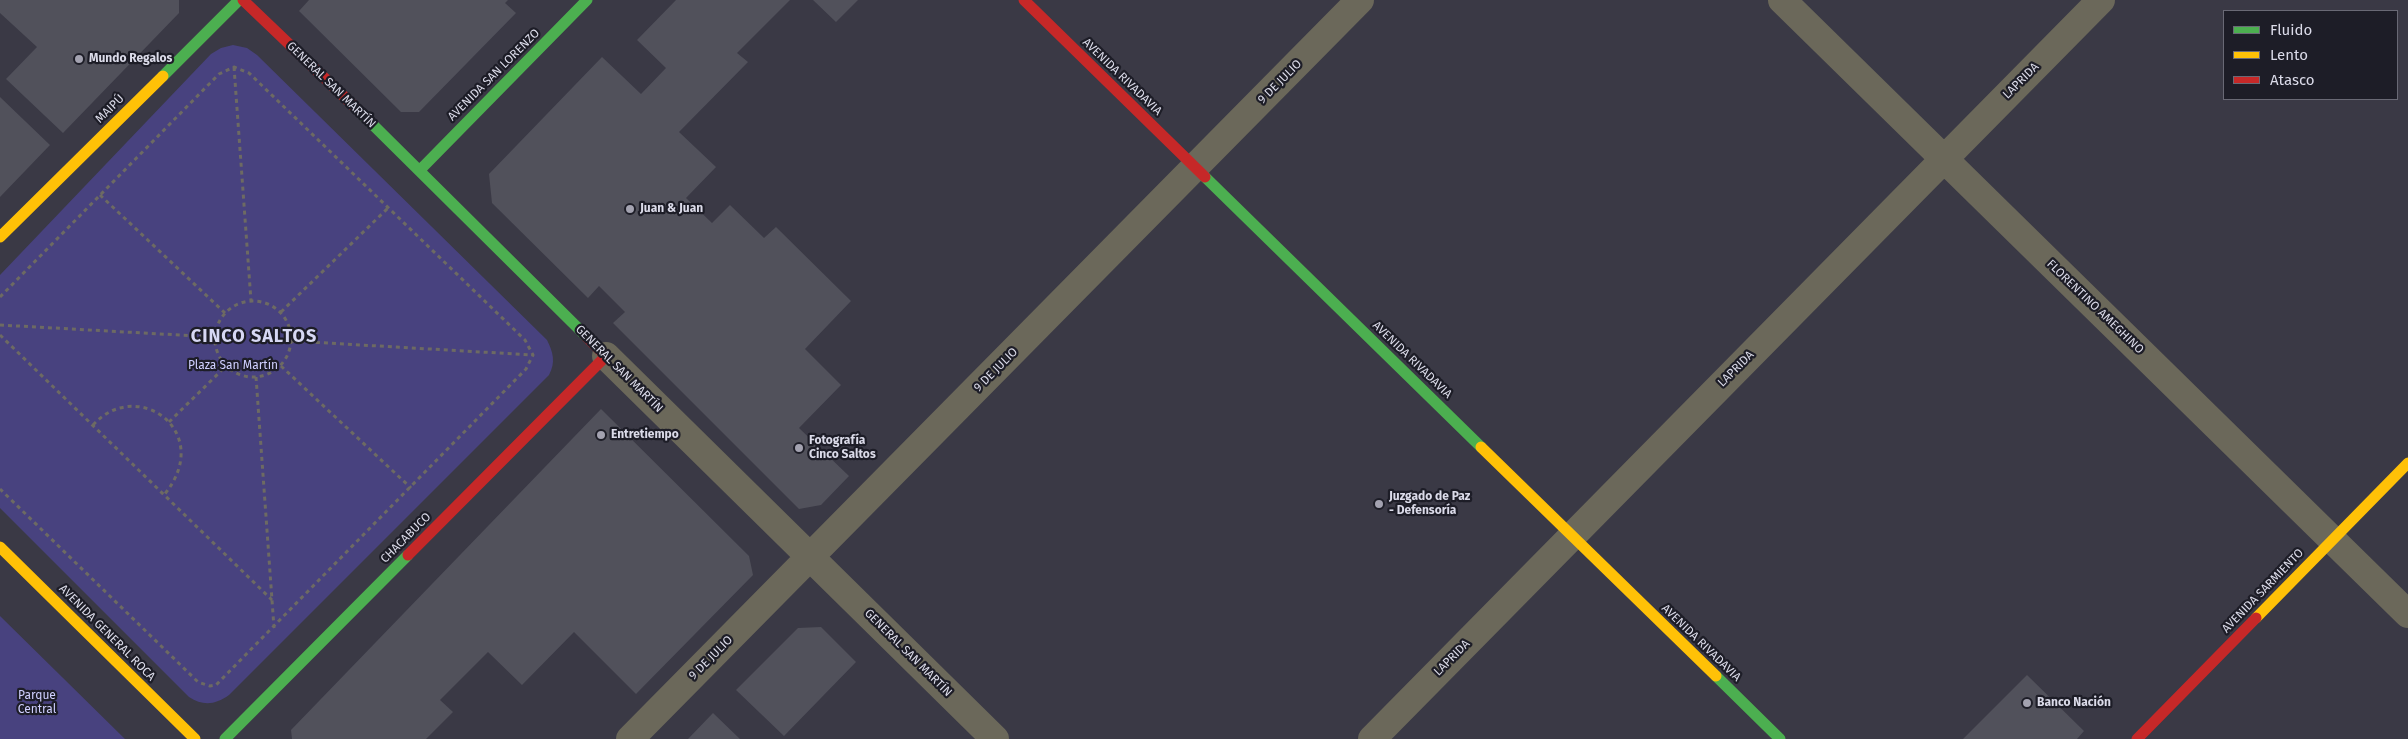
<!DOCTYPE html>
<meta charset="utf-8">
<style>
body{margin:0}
#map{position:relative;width:2408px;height:739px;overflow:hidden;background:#3a3945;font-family:"Fira Sans",sans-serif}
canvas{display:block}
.legend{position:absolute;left:2223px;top:10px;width:175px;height:90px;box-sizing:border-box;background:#1d1d27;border:1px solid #696975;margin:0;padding:6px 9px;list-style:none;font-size:15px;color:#dbdbe9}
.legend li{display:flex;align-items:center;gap:10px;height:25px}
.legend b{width:25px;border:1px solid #696975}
</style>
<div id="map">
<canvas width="2408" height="739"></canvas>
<ul class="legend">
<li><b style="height:6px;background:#4caf50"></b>Fluido</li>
<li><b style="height:6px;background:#ffc107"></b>Lento</li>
<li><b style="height:6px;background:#c62828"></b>Atasco</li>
</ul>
</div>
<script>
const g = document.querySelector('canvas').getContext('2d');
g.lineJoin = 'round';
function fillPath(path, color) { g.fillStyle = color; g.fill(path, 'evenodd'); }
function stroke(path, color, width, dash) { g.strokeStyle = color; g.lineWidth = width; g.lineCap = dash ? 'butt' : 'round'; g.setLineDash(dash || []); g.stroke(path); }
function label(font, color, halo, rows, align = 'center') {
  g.font = font + ' "Fira Sans",sans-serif'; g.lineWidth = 4.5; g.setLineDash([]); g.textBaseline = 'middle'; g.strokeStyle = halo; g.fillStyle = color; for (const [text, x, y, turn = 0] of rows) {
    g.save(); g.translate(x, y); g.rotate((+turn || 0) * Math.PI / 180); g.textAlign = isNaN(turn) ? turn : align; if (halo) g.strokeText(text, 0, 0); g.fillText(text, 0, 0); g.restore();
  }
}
const green = new Path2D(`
 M233,45L247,48L257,55L547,340C553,352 556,362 549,375L229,695C215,705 203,706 189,697L0,508V275L211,54L221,48Z
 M0,616L125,739H0Z`);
const building = new Path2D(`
 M0,0H179V13L63,133L6,79L37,47L0,13Z
 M309,0H508L505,3L516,13L419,112H401L299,11Z
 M676,0H790L737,53L748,62L679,132L716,167L686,198L712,223L730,205L764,238L776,227L851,301L805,349L841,385L799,428L849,476L821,505L799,509L613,323L625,312L599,286L588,298L492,203L489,174L602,57L641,94L666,68L637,40Z
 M813,0H858L836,22Z
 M0,97L50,145L0,197Z
 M601,409L749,556L753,575L636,694L574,632L522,685L488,652L440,700L453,712L426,739H292L291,730Z
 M821,627L856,662L784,736L736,690L798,628Z
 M2027,675L2084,731L2077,739H1963Z
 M713,713L740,739H688Z`);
const path = new Path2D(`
 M234,67L251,301
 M100,195L225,313
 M0,297L219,74L234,67L249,73L525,340L533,355L526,369L216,685L210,686L198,682L0,489
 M215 339a38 38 0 1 1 76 0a38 38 0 1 1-76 0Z
 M281,312L388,208
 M0,325L215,337
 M0,335L272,600
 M292,341L533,355
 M281,366L411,488
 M256,377L274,628
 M169,422L226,366
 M93,425C137,376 216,432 164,495`);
const street = new Path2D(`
 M1782,0L2408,614
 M606,356L995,739
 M630,739L1360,0
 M1372,739L2101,0`);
const fast = new Path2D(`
 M163,76L239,0
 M358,110L586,336
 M420,170L587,0
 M1205,177L1481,447
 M1716,676L1780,739
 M225,739L408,555`);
const slow = new Path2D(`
 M0,237L163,76
 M1481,447L1716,676
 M0,547L195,739
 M2256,618L2408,463`);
const jam = new Path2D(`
 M243,0L358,110
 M1024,0L1205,177
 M408,555L606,356L586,336
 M2137,739L2256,618`);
const markers = [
 [79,59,5,"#a3a2b0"],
 [630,209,5,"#a3a2b0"],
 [601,435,5,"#a3a2b0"],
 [799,448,5,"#a3a2b0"],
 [1379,504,5,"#a3a2b0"],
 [2027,703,5,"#a3a2b0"]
];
const poiNames = [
 ["Mundo Regalos",89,59],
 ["Juan & Juan",640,209],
 ["Entretiempo",611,435],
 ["Fotografía",809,441],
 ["Cinco Saltos",809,455],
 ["Juzgado de Paz",1389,497],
 ["- Defensoría",1389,511],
 ["Banco Nación",2037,703]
];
const streetNames = [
 ["AVENIDA SAN LORENZO",494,75,-45],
 ["AVENIDA RIVADAVIA",1122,77,44],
 ["LAPRIDA",2021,81,-45],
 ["9 DE JULIO",1280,82,-45],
 ["GENERAL SAN MARTÍN",331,85,44],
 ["MAIPÚ",110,109,-45],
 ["FLORENTINO AMEGHINO",2095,307,44],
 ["AVENIDA RIVADAVIA",1412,360,44],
 ["GENERAL SAN MARTÍN",619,369,45],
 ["LAPRIDA",1736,369,-45],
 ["9 DE JULIO",996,370,-45],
 ["CHACABUCO",406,538,-45],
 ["AVENIDA SARMIENTO",2263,591,-46],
 ["AVENIDA GENERAL ROCA",107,633,45],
 ["AVENIDA RIVADAVIA",1701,643,44],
 ["GENERAL SAN MARTÍN",908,653,45],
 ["9 DE JULIO",711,658,-45],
 ["LAPRIDA",1452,658,-45]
];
const parkNames = [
 ["Plaza San Martín",233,366],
 ["Parque",37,696],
 ["Central",37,710]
];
const districtNames = [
 ["CINCO SALTOS",254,337]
];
fillPath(green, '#48427f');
fillPath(building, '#51515b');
stroke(path, '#6d6a63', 3, [4, 4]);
stroke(street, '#6b685a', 28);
stroke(fast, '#4caf50', 11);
stroke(slow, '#ffc107', 11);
stroke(jam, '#c62828', 11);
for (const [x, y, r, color] of markers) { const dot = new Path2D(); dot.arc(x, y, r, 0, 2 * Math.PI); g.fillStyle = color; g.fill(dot); stroke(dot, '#1d1d27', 2); }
label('bold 12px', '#dbdbe9', '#1d1d27', poiNames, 'left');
label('12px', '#dbdbe9', '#1d1d27', streetNames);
label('12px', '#d0d0ff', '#1d1d27', parkNames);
g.letterSpacing = '1px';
label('bold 18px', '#d7d8f4', '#1d1d27', districtNames);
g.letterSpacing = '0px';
</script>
